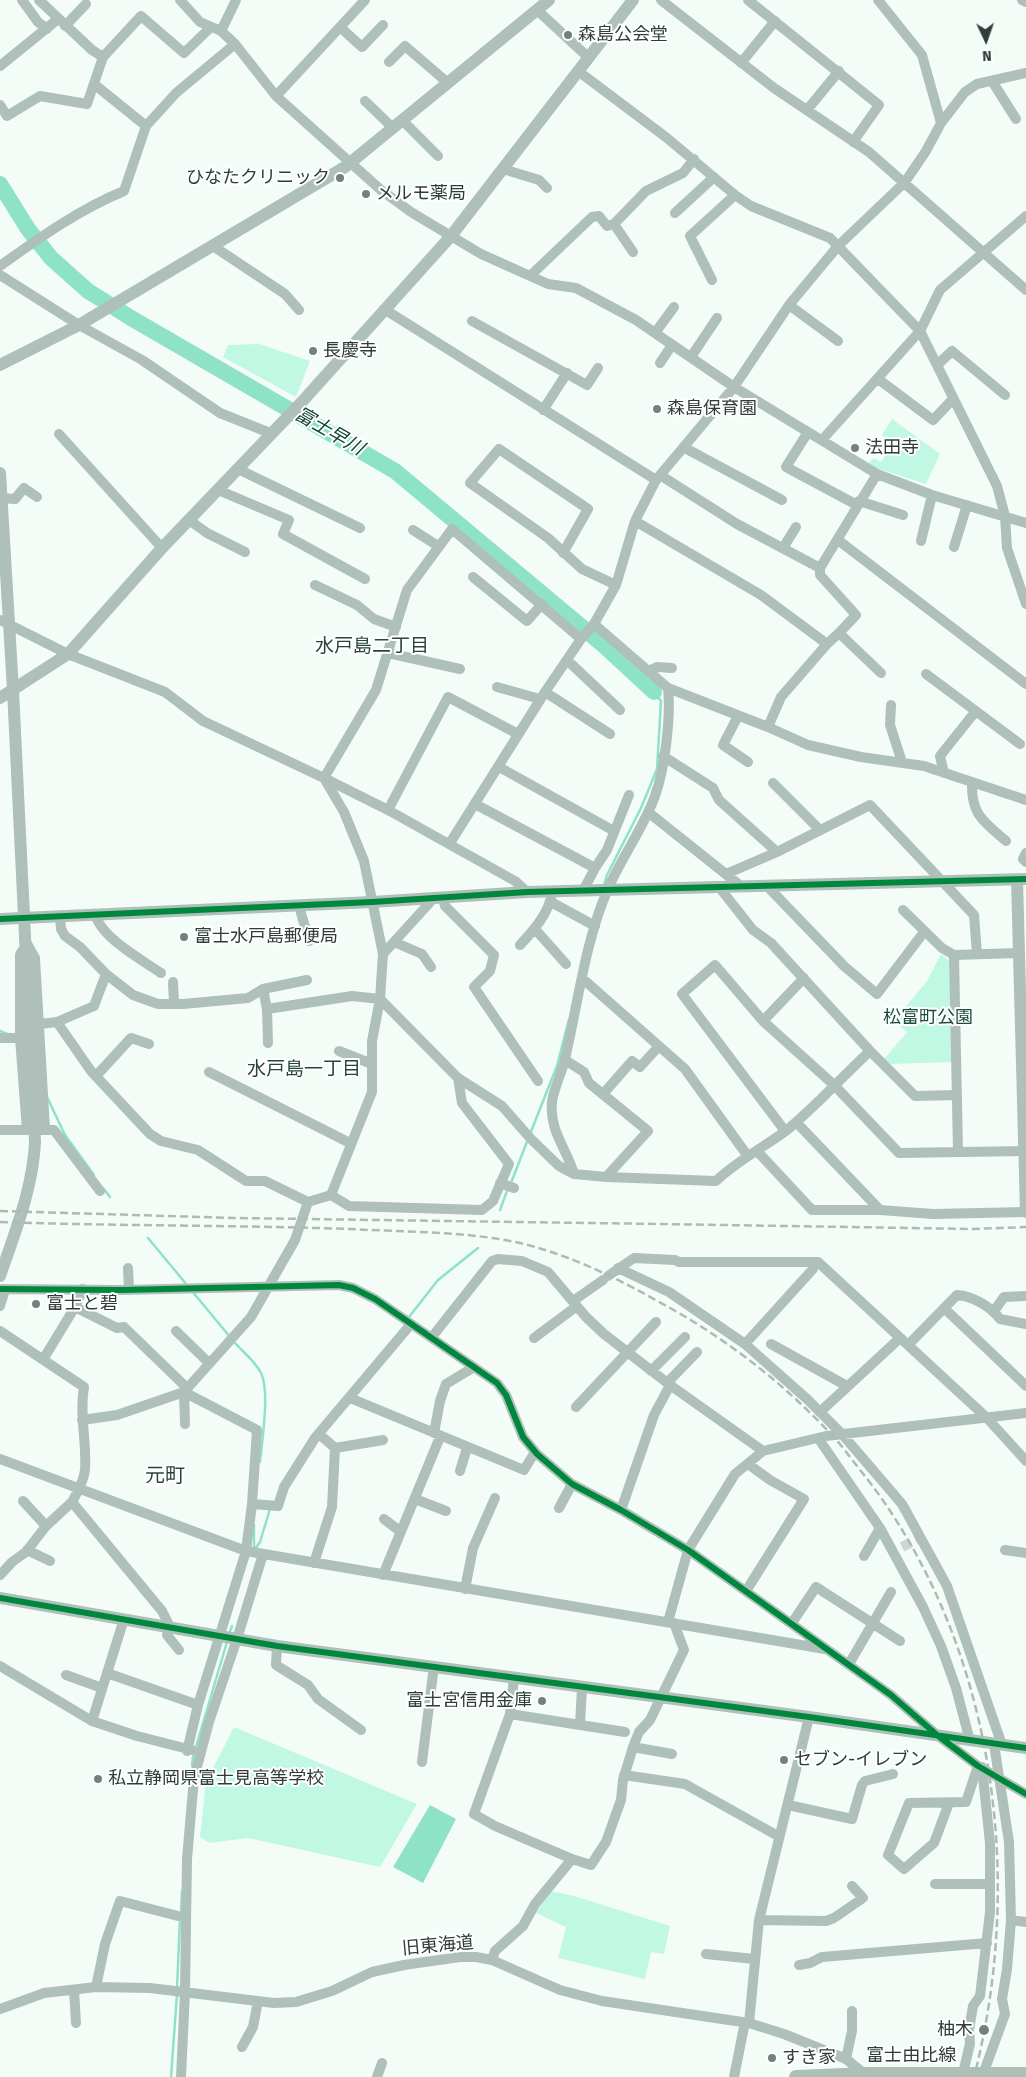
<!DOCTYPE html>
<meta charset="utf-8">
<style>
body{margin:0}
#map{position:relative;width:1026px;height:2077px;overflow:hidden;background:#f4fcf8;font-family:"Fira Sans",sans-serif}
canvas{display:block}
.north{position:absolute;left:961px;top:15px;width:50px;height:50px;-webkit-text-stroke:4px #fff;paint-order:stroke;rotate:177deg;font-size:14px;font-weight:700;line-height:20px;text-align:center;color:#2f3d38}
.north::after{content:'';display:block;margin:auto;width:18px;height:22px;background:#2f3d38;clip-path:polygon(50% 0,100% 100%,50% 72%,0 100%)}
</style>
<div id="map">
<canvas width="1026" height="2077"></canvas>
<div class="north">N</div>
</div>
<script>
const g = document.querySelector('canvas').getContext('2d');
g.lineJoin = 'round';
function fillPath(path, color) { g.fillStyle = color; g.fill(path, 'evenodd'); }
function stroke(path, color, width, dash) { g.strokeStyle = color; g.lineWidth = width; g.lineCap = dash ? 'butt' : 'round'; g.setLineDash(dash || []); g.stroke(path); }
function label(font, color, halo, rows, align = 'center') {
  g.font = font + ' "Fira Sans","Noto Sans JP",sans-serif'; g.lineWidth = 4; g.setLineDash([]); g.textBaseline = 'middle'; g.strokeStyle = halo; g.fillStyle = color; for (const [text, x, y, turn = 0] of rows) {
    g.save(); g.translate(x, y); g.rotate((+turn || 0) * Math.PI / 180); g.textAlign = isNaN(turn) ? turn : align; if (halo) g.strokeText(text, 0, 0); g.fillText(text, 0, 0); g.restore();
  }
}
const green = new Path2D(`
 M259,344L310,361L296,397L223,357L228,345Z
 M892,419L940,454L926,484L867,465L874,458L881,462L893,445L882,435Z
 M941,954L950,962L954,1062L891,1064L884,1059L907,1032L894,1021L927,981Z
 M234,1727L417,1804L380,1867L248,1838L209,1843L200,1837L206,1782Z
 M550,1891L574,1896L670,1926L664,1954L651,1952L645,1979L558,1958L566,1927L536,1913Z`);
const water = new Path2D(`
 M430,1805L456,1819L423,1883L393,1867Z`);
const stream = new Path2D(`
 M604,885L607,875L641,808L657,769L661,701L654,692
 M0,1031L7,1034
 M47,1097L65,1135L94,1175
 M530,1134L557,1066L569,1019
 M511,1183L528,1139
 M103,1188L110,1197
 M500,1210L508,1188
 M148,1238L187,1285
 M192,1291L230,1337
 M409,1317L438,1280L478,1248
 M233,1341C242,1351 255,1361 261,1373C270,1391 262,1441 260,1462
 M254,1549V1525
 M255,1549L260,1542L270,1509
 M229,1634L232,1626
 M192,1766L193,1757L227,1642
 M181,1913L182,1891
 M177,1988L180,1919
 M171,2077L177,1994`);
const river = new Path2D(`
 M0,184L28,229L51,258L88,291L131,318L395,471L601,643L654,692`);
const minorTunnel = new Path2D(`
 M902,1547L922,1537`);
const minor = new Path2D(`
 M22,0L38,22L47,29
 M39,0L92,50L103,57
 M180,0L200,22L221,31L235,44L276,96L381,190L411,212L481,254L548,284L576,288L636,320L734,387L877,474L932,495L1026,523
 M661,0L774,88L869,152L1026,290
 M748,0L879,105L853,142
 M878,0L922,55L941,123
 M1022,0L1026,2
 M537,10L589,58
 M65,26L86,4
 M341,28L362,47L383,25
 M221,31L236,0
 M389,62L405,46L448,83
 M741,63L775,21
 M0,66L58,19
 M578,71L667,138L735,195L751,206L830,238L920,331L997,486L1005,516L1007,548L1026,604
 M992,81L1016,119
 M94,84L146,126
 M276,96L365,0
 M365,101L393,128
 M0,105L7,116L40,96L87,104L103,57L141,16L184,53L211,27
 M807,110L839,71
 M402,120L438,156
 M503,169L539,180L547,188
 M675,213L714,177
 M614,224L633,252
 M213,246L285,294L299,310
 M0,266C39,238 80,209 124,191L146,126L176,93L235,44
 M0,275L79,325L142,360L220,413L270,433
 M531,275L592,217L599,216L607,226L614,224L646,191L683,173L694,159
 M712,280L690,236L735,195
 M789,305L838,341
 M384,309L656,480
 M472,321L587,385L598,368
 M655,333L674,307
 M691,357L717,318
 M660,363L672,345
 M937,365L952,351L1005,395
 M878,379L933,420L953,399
 M543,410L567,373
 M808,432L786,467L857,505
 M59,434L162,548
 M822,440L920,331L940,290L1026,216
 M685,448L782,500
 M238,469L360,528
 M660,475L737,524L820,568L877,474
 M218,490L289,520L283,534L365,579
 M1,498L15,499L24,488L37,497
 M859,501L903,515
 M189,520L207,533L245,552
 M635,521L761,595L827,644
 M413,530L438,546
 M838,540L1026,684
 M921,541L932,495
 M954,547L967,505
 M783,548L796,527
 M563,553L588,509L499,449L470,483L548,538L582,569L616,585
 M820,568V575L856,615L839,633
 M473,577L527,621L542,604
 M315,585L357,605L374,619L396,627
 M0,620L68,654L165,692L203,721L324,778L388,810L515,881L527,892
 M594,624L668,688L768,727L808,745L861,757L924,766L1026,800
 M388,653L460,669
 M567,660L620,710
 M649,671L657,667L672,668
 M926,674L1020,744
 M497,687L540,699
 M668,688C671,717 665,768 655,796C643,829 621,858 607,891C585,943 578,1003 565,1059C562,1072 553,1091 552,1102C549,1131 567,1149 574,1174L606,1177L716,1181C738,1160 763,1148 787,1130C816,1106 842,1077 870,1051L915,1096L957,1095
 M545,692L610,734
 M891,705L890,725L902,762
 M738,716L723,745L748,762
 M768,727L781,697L827,644L839,633L881,673
 M663,756L713,788L719,800L777,852
 M499,767L614,831
 M944,773L940,756L975,712
 M324,778L376,690L407,590L452,529L581,639
 M773,783L819,829
 M972,783C971,815 984,822 1006,841
 M475,804L595,868
 M388,810L448,697L518,734
 M648,812L742,887
 M450,843L545,692L581,639L594,624L616,585L635,521L656,480L734,387L789,305L838,246L905,182L926,151L941,123L965,92L977,84L1026,73
 M1026,853L1023,859L1026,862
 M726,874L777,852L870,805L974,915L977,954
 M767,886L844,966L877,994L924,932
 M719,887L753,930L771,943L870,1051
 M583,891L595,868L607,850L629,795
 M443,898L445,906L494,955L490,971L474,987L538,1081
 M551,902L595,926
 M299,906L309,941
 M903,910L942,948L954,955
 M96,916C102,938 142,960 161,973
 M60,917L61,929L65,936L80,947L106,974L133,995L158,1004H183L248,998L263,989L307,980
 M535,929L566,964
 M26,942L35,958L45,1129
 M394,942L422,954L431,967
 M520,945C534,930 549,913 552,893
 M22,951L20,955V1038L27,1130
 M383,954L433,899
 M583,979L685,1069L747,1155
 M173,982L174,1004
 M263,989L267,1009L352,996L380,999L458,1078L502,1106L531,1139L559,1166L574,1174
 M267,1009L268,1043
 M763,1021L804,978
 M57,1022L91,1071L150,1134L161,1141L198,1150L246,1181H265L308,1202
 M40,1024L57,1022L94,1006L106,974
 M0,1038H20
 M339,1051L372,1064
 M565,1060L584,1072L589,1083L648,1131L606,1177
 M209,1072L350,1143
 M96,1076L131,1038L149,1044
 M603,1094L632,1061L640,1067L659,1046
 M796,1122L880,1210
 M0,1130H54L100,1191
 M785,1131L682,994L715,965L763,1021L834,1085L899,1153L1026,1151
 M757,1151L812,1210H880L933,1214L1026,1212
 M958,1151L954,955L1018,953
 M500,1183L514,1188
 M331,1195L349,1206L482,1210L493,1201L509,1164L462,1103L458,1078
 M128,1268L129,1290
 M618,1268L669,1292L745,1344L807,1399L842,1434L902,1504L947,1586L1002,1745
 M608,1276L634,1258L675,1260L679,1262H818L987,1418L1026,1461
 M0,1289L122,1290L339,1285L353,1288L375,1299L497,1383L506,1395L523,1437L537,1454L572,1484L621,1510L688,1550L891,1695L937,1735L978,1766L1026,1794
 M573,1301L603,1280
 M0,1306L5,1290
 M75,1307L117,1328L124,1327L187,1388
 M944,1308L1026,1386
 M994,1311L1004,1297L1026,1296
 M0,1331L84,1387C79,1415 87,1442 85,1470C84,1481 77,1493 72,1502L162,1611L170,1627L167,1635L179,1650
 M176,1331L209,1363
 M432,1337L492,1261L498,1259L522,1261L548,1272L586,1317L604,1334L670,1385L763,1451
 M534,1338L577,1306
 M745,1344L813,1269
 M771,1344L847,1386
 M908,1345L957,1295C973,1296 991,1307 1000,1319L1026,1324
 M44,1358L75,1307L83,1289
 M651,1371L685,1337
 M667,1383L697,1352
 M350,1398L524,1470L535,1452
 M576,1407L656,1322
 M820,1412L900,1338
 M82,1420L117,1415L184,1392L251,1317L295,1240L308,1202L331,1195L372,1092V1041L380,999L383,954L364,861L344,812L324,778
 M185,1424L184,1392L257,1430L252,1504L246,1551L198,1705L187,1751
 M434,1433L440,1401L446,1384L474,1367
 M818,1438L880,1528L923,1607L941,1646L956,1688L970,1741
 M335,1448L383,1440
 M0,1459L246,1551L825,1649
 M460,1471L467,1448
 M415,1499L446,1511
 M23,1501L46,1526
 M252,1504L278,1506L284,1487L315,1438L411,1324
 M559,1508L572,1484
 M621,1510L654,1415L670,1385
 M384,1519L401,1532
 M27,1550L50,1561
 M1005,1550L1026,1553
 M864,1556L880,1528
 M314,1563L332,1507L335,1448L319,1434
 M0,1575L12,1562L26,1552L46,1526L72,1502
 M383,1575L440,1437
 M465,1589L473,1548L495,1498
 M746,1591L804,1499L770,1480L748,1464
 M668,1622L688,1550L735,1474L763,1451L826,1436L1026,1413
 M792,1623L816,1587L900,1641
 M277,1646L276,1665L308,1685L318,1699L361,1730
 M849,1664L891,1592
 M0,1666L92,1721L137,1736L192,1750
 M107,1673L198,1705
 M66,1675L102,1688
 M514,1678L510,1714L474,1814L495,1826L572,1859
 M510,1714L625,1732
 M92,1721L124,1619
 M580,1725L582,1687
 M633,1747L672,1754
 M422,1762L434,1666
 M624,1775L685,1784L778,1836
 M949,1803L934,1843L904,1869L888,1855L909,1803L966,1802L978,1766
 M788,1805L852,1819L862,1785L865,1781L893,1774
 M935,1884H990
 M759,1920L826,1921L834,1918L863,1898L852,1886
 M1011,1920L1026,1922
 M706,1954L754,1959
 M492,1960L495,1951L523,1926L535,1904L572,1859L591,1865L606,1842L621,1800L623,1780L633,1747L639,1732L650,1720L684,1650L674,1623
 M799,1965L810,1963L822,1957L987,1943
 M96,1987L105,1944L120,1901L178,1916
 M74,1990L76,2023
 M0,2009L44,1993L96,1987L150,1988L274,2003L296,2002L332,1991L372,1972L404,1965L460,1957H476L492,1960L560,1990L602,2001L749,2023L784,2034L846,2059L867,2076
 M749,2023L759,1920L809,1717
 M242,2047L253,2027L258,2001
 M846,2059L852,2031V2011
 M181,2077L185,1992L187,1859L194,1778L209,1722L237,1639L263,1554
 M377,2077L382,2063
 M734,2077L745,2022
 M962,2077L970,2044L969,2030L973,2006L980,1996L990,1912V1843L982,1767
 M982,2077L1005,2014L1002,1999L1007,1969L1011,1920L1009,1842L994,1744`);
const tertiary = new Path2D(`
 M0,365L79,325L345,167L549,0
 M0,473L13,690L35,1142C33,1188 15,1232 0,1276
 M0,698L68,654L162,548L300,404L451,236L633,0
 M1017,880L1026,1212
 M0,919L372,902L527,892L1026,879
 M0,1598L277,1646L809,1717L1026,1748`);
const secondary = new Path2D(`
 M796,2077L868,2074H1026`);
const rail = new Path2D(`
 M0,1211L234,1218L660,1224L974,1229L1026,1227
 M0,1222C116,1226 233,1225 349,1229C403,1232 462,1231 515,1242C566,1253 615,1277 661,1303C724,1337 781,1381 830,1433C843,1446 853,1462 865,1476C994,1642 1026,1876 974,2077`);
const cycleway = new Path2D(`
 M0,919L372,902L527,892L1026,879
 M0,1289L122,1290L339,1285L353,1288L375,1299L497,1383L506,1395L523,1437L537,1454L572,1484L621,1510L688,1550L891,1695L937,1735L978,1766L1026,1794
 M0,1598L277,1646L809,1717L1026,1748`);
const markers = [
 [568,35,5,"#74807b"],
 [340,178,5,"#74807b"],
 [366,194,5,"#74807b"],
 [313,351,5,"#74807b"],
 [657,409,5,"#74807b"],
 [855,448,5,"#74807b"],
 [184,937,5,"#74807b"],
 [36,1304,5,"#74807b"],
 [542,1701,5,"#74807b"],
 [784,1760,5,"#74807b"],
 [98,1779,5,"#74807b"],
 [984,2030,6,"#74807b"],
 [772,2058,5,"#74807b"]
];
const poiNames = [
 ["森島公会堂",578,35],
 ["ひなたクリニック",330,178,"right"],
 ["メルモ薬局",376,194],
 ["長慶寺",323,351],
 ["森島保育園",667,409],
 ["法田寺",865,448],
 ["富士水戸島郵便局",194,937],
 ["富士と碧",46,1304],
 ["富士宮信用金庫",532,1701,"right"],
 ["セブン-イレブン",794,1760],
 ["私立静岡県富士見高等学校",108,1779],
 ["柚木",973,2030,"right"],
 ["すき家",782,2058]
];
const parkNames = [
 ["松富町公園",928,1018]
];
const streetNames = [
 ["旧東海道",438,1946,-5],
 ["富士由比線",911,2056]
];
const waterNames = [
 ["富士早川",329,432,30]
];
const neighbourhoodNames = [
 ["水戸島二丁目",372,647],
 ["水戸島一丁目",304,1070]
];
const quarterNames = [
 ["元町",165,1476]
];
fillPath(green, '#c0f8e3');
fillPath(water, '#8ee3c6');
stroke(stream, '#8ee3c6', 2.5);
stroke(river, '#8ee3c6', 16);
stroke(minorTunnel, '#cdd6d2', 10, [10, 5]);
stroke(minor, '#aec0b9', 10);
stroke(tertiary, '#aec0b9', 12);
stroke(secondary, '#adc0b8', 14);
stroke(rail, '#adbbb4', 2.5, [8, 4]);
stroke(cycleway, '#00873e', 6);
for (const [x, y, r, color] of markers) { const dot = new Path2D(); dot.arc(x, y, r, 0, 2 * Math.PI); g.fillStyle = color; g.fill(dot); stroke(dot, '#fff', 2); }
label('18px', '#2f3d38', '#fff', poiNames, 'left');
label('18px', '#1b4d3c', '#fff', parkNames);
label('18px', '#2f3d38', '#fff', streetNames);
label('italic 19px', '#104434', '#fff', waterNames);
label('19px', '#27453a', '#fff', neighbourhoodNames);
label('20px', '#27453a', '#fff', quarterNames);
</script>
